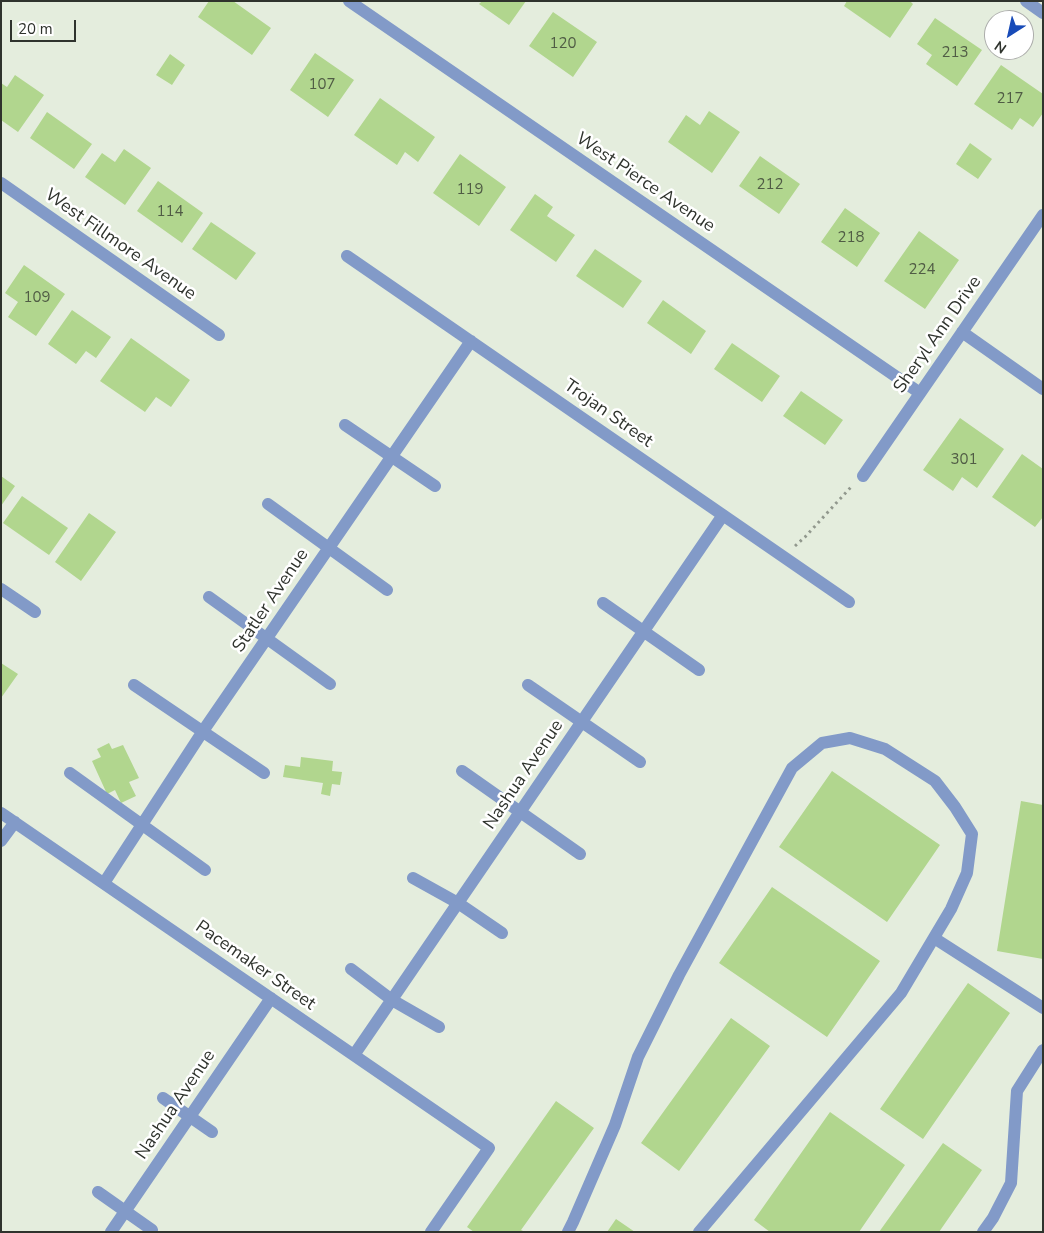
<!DOCTYPE html>
<style>
body{margin:0}
#map{position:relative;width:1044px;height:1233px;overflow:hidden;background:#e4eddd;font-family:"Nunito Sans",sans-serif}
canvas{display:block}
.frame{position:absolute;inset:0;border:2px solid #2f332d;pointer-events:none}
.north{position:absolute;left:984px;top:10px;width:50px;height:50px;box-sizing:border-box;background:#fff;border:1px solid #acadab;border-radius:50%;rotate:215deg;font-size:14px;font-weight:700;line-height:20px;text-align:center;color:#2f332d}
.north::after{content:'';display:block;margin:auto;width:18px;height:22px;background:#184bb8;clip-path:polygon(50% 0,100% 100%,50% 72%,0 100%)}
.scale{position:absolute;left:10px;top:20px;width:66px;height:22px;box-sizing:border-box;border:2px solid #2f332d;border-top:0;padding-left:6px;font-size:15px;line-height:18px;white-space:nowrap;color:#2f332d;-webkit-text-stroke:4px #fff;paint-order:stroke}
</style>
<div id="map">
<canvas width="1044" height="1233"></canvas>
<div class="frame"></div>
<div class="north">N</div>
<div class="scale">20 m</div>
</div>
<script>
const g = document.querySelector('canvas').getContext('2d');
g.lineJoin = 'round';
function fillPath(path, color) { g.fillStyle = color; g.fill(path, 'evenodd'); }
function stroke(path, color, width, dash) { g.strokeStyle = color; g.lineWidth = width; g.lineCap = dash ? 'butt' : 'round'; g.setLineDash(dash || []); g.stroke(path); }
function label(font, color, halo, rows, align = 'center') {
  g.font = font + ' "Nunito Sans",sans-serif'; g.lineWidth = 5; g.setLineDash([]); g.textBaseline = 'middle'; g.strokeStyle = halo; g.fillStyle = color; for (const [text, x, y, turn = 0] of rows) {
    g.save(); g.translate(x, y); g.rotate((+turn || 0) * Math.PI / 180); g.textAlign = isNaN(turn) ? turn : align; if (halo) g.strokeText(text, 0, 0); g.fillText(text, 0, 0); g.restore();
  }
}
const building = new Path2D(`
 M209,1H233L271,28L252,55L198,17Z
 M482,1H526L509,25L479,4Z
 M847,1H910L913,4L890,38L844,6Z
 M553,12L597,42L573,77L529,46Z
 M935,18L982,50L957,86L926,64L932,55L917,44Z
 M315,53L354,80L328,117L290,90Z
 M170,54L185,65L172,85L156,75Z
 M1001,65L1043,94V113L1033,127L1020,118L1012,130L974,104Z
 M15,75L44,95L18,132L1,120V83L7,87Z
 M380,98L435,137L418,162L405,152L397,165L354,135Z
 M709,111L740,132L712,173L668,142L686,115L700,125Z
 M47,112L92,144L74,169L30,138Z
 M970,143L992,159L978,179L956,164Z
 M124,149L151,168L125,205L85,177L102,153L115,162Z
 M460,154L506,187L479,226L433,193Z
 M760,156L800,184L779,214L739,186Z
 M158,181L203,213L182,243L137,211Z
 M535,194L553,207L547,216L575,235L556,262L510,230Z
 M845,208L880,233L857,267L821,242Z
 M211,222L256,253L236,280L192,249Z
 M919,231L959,260L925,309L884,281Z
 M595,249L642,281L623,308L576,276Z
 M24,265L65,294L36,336L8,317L18,302L5,293Z
 M663,300L706,331L691,354L647,323Z
 M72,310L111,337L96,358L86,351L76,364L48,344Z
 M131,338L190,380L171,407L156,397L145,412L100,381Z
 M732,343L780,376L762,402L714,369Z
 M801,391L843,420L825,445L783,416Z
 M960,418L1004,449L977,488L962,477L953,491L923,470Z
 M1022,454L1043,469V517L1035,527L992,497Z
 M1,476L15,486L1,506Z
 M22,496L68,528L49,555L3,523Z
 M89,513L116,532L81,581L55,562Z
 M1,663L18,674L1,698Z
 M109,743L112,749L123,745L139,778L129,782L136,796L121,803L115,790L107,794L92,761L101,757L97,749Z
 M301,757L333,761L332,771L342,772L340,785L332,784L330,796L321,794L323,783L283,777L285,765L300,767Z
 M832,771L940,845L887,922L779,847Z
 M1021,801L1043,805V959L997,951Z
 M772,887L880,961L827,1037L719,963Z
 M968,983L1010,1013L923,1139L880,1109Z
 M731,1018L770,1046L679,1171L641,1143Z
 M556,1101L594,1128L521,1230L525,1232H474L467,1227Z
 M830,1112L905,1165L859,1232H770L754,1220Z
 M943,1143L982,1170L939,1232H879Z
 M616,1219L635,1232H607Z`);
const path = new Path2D(`
 M795,546L805,537L851,487`);
const minor = new Path2D(`
 M349,1L920,393
 M1026,1L1043,13
 M1,183L219,335
 M347,256L849,602
 M962,332L1043,389
 M345,425L435,486
 M863,476L1043,215
 M268,504L387,590
 M1,589L35,612
 M209,597L330,684
 M603,603L699,670
 M134,685L264,773
 M528,685L640,762
 M462,771L580,854
 M70,773L205,870
 M1,813L489,1148L431,1232
 M1,841L15,822
 M413,878L458,903L502,933
 M104,883L203,731L471,341
 M934,938L1043,1008
 M351,969L392,1000L439,1027
 M354,1055L723,515
 M163,1098L212,1132
 M98,1192L152,1230
 M111,1232L271,998
 M568,1232L573,1222L615,1125L638,1057L679,975L792,768L822,743L850,738L885,749L935,781L955,807L972,834L967,873L951,909L901,993L699,1232
 M983,1232L993,1218L1011,1183L1017,1091L1043,1050`);
const numberNames = [
 ["120",563,44],
 ["213",955,53],
 ["107",322,85],
 ["217",1010,99],
 ["212",770,185],
 ["119",470,190],
 ["114",170,212],
 ["218",851,238],
 ["224",922,270],
 ["109",37,298],
 ["301",964,460]
];
const streetNames = [
 ["West Pierce Avenue",645,183,34],
 ["West Fillmore Avenue",120,245,35],
 ["Sheryl Ann Drive",938,335,-55],
 ["Trojan Street",608,414,35],
 ["Statler Avenue",271,601,-56],
 ["Nashua Avenue",524,775,-56],
 ["Pacemaker Street",255,966,35],
 ["Nashua Avenue",176,1105,-56]
];
fillPath(building, '#b1d68e');
stroke(path, '#91988d', 3, [2.5, 4]);
stroke(minor, '#829ac8', 12);
label('15px', '#505c45', null, numberNames);
label('18px', '#2f332d', '#fff', streetNames);
</script>
